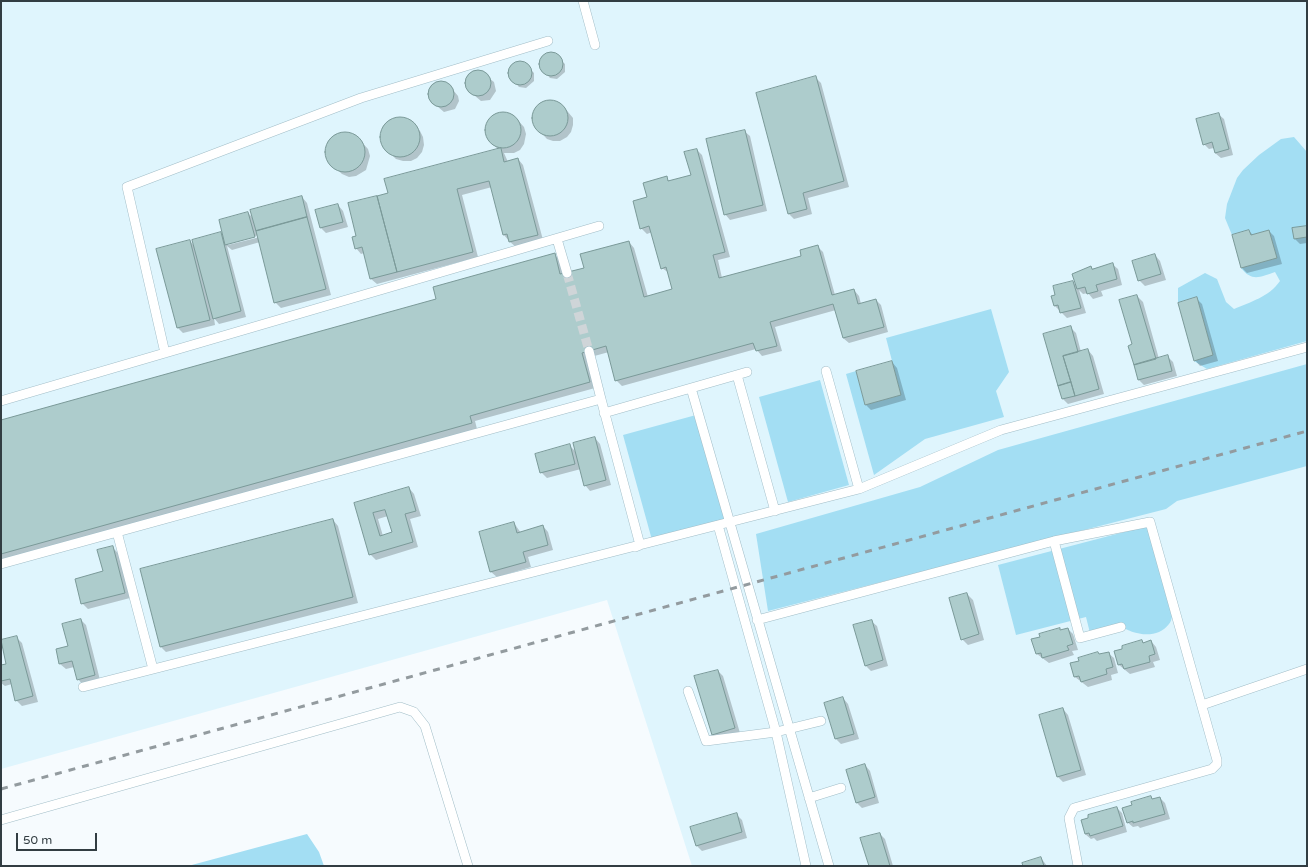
<!DOCTYPE html>
<style>
body{margin:0}
#map{position:relative;width:1308px;height:867px;overflow:hidden;background:#f6fbfe;font-family:"Varela Round",sans-serif}
canvas{display:block}
.frame{position:absolute;inset:0;border:2px solid #323d42;pointer-events:none}
.scale{position:absolute;left:16px;top:833px;width:81px;height:18px;box-sizing:border-box;border:2px solid #323d42;border-top:0;padding-left:5px;font-size:12px;line-height:14px;white-space:nowrap;color:#323d42;-webkit-text-stroke:3px #f6fbfe;paint-order:stroke}
</style>
<div id="map">
<canvas width="1308" height="867"></canvas>
<div class="frame"></div>
<div class="scale">50 m</div>
</div>
<script>
const g = document.querySelector('canvas').getContext('2d');
g.lineJoin = 'round';
function fillPath(path, color) { g.fillStyle = color; g.fill(path, 'evenodd'); }
function stroke(path, color, width, dash) { g.strokeStyle = color; g.lineWidth = width; g.lineCap = dash ? 'butt' : 'round'; g.setLineDash(dash || []); g.stroke(path); }
const built = new Path2D(`
 M1,1H1307V866H692L607,600L1,769Z`);
const green = new Path2D(`
 M1294,137L1307,152V341L1207,369L1194,361L1213,355L1197,297L1178,303V288L1205,273L1217,279L1226,302L1234,309C1250,302 1269,297 1280,281L1275,272C1260,277 1252,282 1241,268L1277,258L1269,230L1251,235L1249,230L1232,235L1225,218L1227,204L1237,178L1243,170L1259,155L1281,139Z
 M991,309L1009,372L996,391L1004,417L925,439L874,475L846,374L856,371L865,405L901,395L886,338Z
 M1307,364V466L1177,501L1166,509L768,611L756,534L920,487L998,450Z
 M820,380L849,485L788,502L759,397Z
 M696,415L725,520L652,540L623,435Z
 M1151,525L1173,611C1172,615 1172,621 1169,624C1157,640 1133,635 1119,625L1090,633L1086,617L1016,635L998,565Z
 M307,834L319,852L324,866H188Z`);
const shadow = new Path2D(`
 M548,54L555,55L565,64V72L557,79L550,78L541,68L540,61Z
 M517,63L525,64L534,73V81L526,88L519,87L510,77L511,67Z
 M481,72L494,82L496,91L490,100L481,101L468,90L466,82L468,77L472,73Z
 M816,78L821,83L849,187L808,198L812,214L794,219L789,214Z
 M441,82L449,85L458,96L459,101L455,109L444,112L431,101L429,93L433,85Z
 M550,100L557,102L563,106L573,118V125L571,132L567,137L560,141H553L547,139L534,125L532,118L538,105L544,101Z
 M500,113L514,116L524,127L526,134L524,144L520,150L514,153H504L508,162L518,159L523,165L543,240L516,247L510,242L504,235L492,187L462,195L478,257L377,284L371,279L364,253L361,254L356,248L358,237L389,193L499,150L489,140L486,126L494,115Z
 M1218,114L1224,119L1233,155L1221,158L1215,153L1214,148L1209,149L1204,144Z
 M397,119L408,120L420,131L423,137L424,145L422,152L417,158L411,161H403L396,159L385,148L382,141V133L384,126L390,121Z
 M744,131L750,136L767,211L730,220L725,214Z
 M342,134H350L357,137L368,149L370,156L366,170L356,176L349,177L342,174L330,163L327,156V149L330,142L335,137Z
 M697,150L702,155L730,257L718,260L722,278L802,256L818,247L823,252L835,295L854,290L859,296L861,304L876,300L881,305L888,332L849,343L843,338L836,310L775,327L782,351L762,356L756,349L622,386L616,380L609,352L587,358L595,388L475,421L477,429L1,560V421L437,300L554,254L560,260L564,274L585,269L629,242L634,248L648,297L673,290L669,273L662,268L652,232L647,234L641,228L648,197L666,178L670,182L692,176Z
 M302,197L307,203L331,295L281,308L275,302L260,242L232,250L227,246L246,317L219,324L214,318L215,325L183,333L178,328L157,250L190,241L195,247L220,233L224,237L248,213L254,219ZM259,235L260,237L228,245V243Z
 M338,205L343,211L348,227L326,233L321,228Z
 M1307,227V243L1300,244L1295,239Z
 M1249,231L1253,235L1269,231L1274,236L1282,264L1247,273L1242,268Z
 M1155,255L1160,261L1166,280L1145,286L1139,280Z
 M1112,264L1118,269L1122,285L1101,291L1103,296L1093,299L1088,293L1083,294L1079,290L1086,313L1067,318L1055,306L1052,297L1057,295L1073,282L1077,286L1091,268L1093,269Z
 M1137,296L1143,302L1159,359L1167,356L1173,362L1177,376L1144,385L1139,380L1133,345Z
 M1196,298L1202,304L1218,361L1200,366L1195,360Z
 M1070,327L1076,333L1081,352L1088,350L1093,356L1104,394L1068,404L1063,399L1045,335Z
 M892,362L897,368L906,400L871,410L866,405Z
 M595,438L600,444L611,485L590,491L585,485L581,469L547,478L541,472L569,445L576,452Z
 M409,488L414,494L421,516L410,519L418,547L376,560L370,554L355,504ZM388,516L393,533L383,536L378,519Z
 M333,520L338,526L358,603L166,652L161,647L141,570Z
 M514,523L521,533L543,526L548,532L553,550L528,557L531,567L497,577L491,572L480,533Z
 M112,547L118,553L130,598L88,609L82,603L104,572Z
 M967,594L973,600L984,640L968,645L962,639Z
 M81,620L86,625L100,680L83,685L78,679L74,667L66,669L60,664Z
 M871,621L877,626L888,666L871,671L865,665Z
 M1059,629L1061,631L1068,629L1073,634L1078,650L1072,651L1074,655L1049,663L1037,654L1033,640Z
 M16,637L22,643L38,702L22,706L16,700L12,684L5,686L1,683V666L7,665L1,641Z
 M1142,641L1144,643L1151,641L1156,647L1160,660L1153,662L1155,667L1130,674L1119,665Z
 M1108,653L1114,658L1118,673L1111,675L1112,680L1088,687L1075,677L1080,661Z
 M718,671L723,676L740,733L718,740L712,734Z
 M843,698L848,704L859,739L841,744L836,739Z
 M1063,709L1068,715L1086,775L1063,782L1058,777Z
 M865,765L870,771L879,803L862,808L856,802Z
 M1151,798L1153,800L1160,798L1165,803L1170,819L1140,828L1138,826L1133,827L1127,822L1133,806Z
 M1117,808L1122,813L1127,832L1097,841L1094,838L1091,839L1085,834Z
 M736,814L742,820L747,838L702,851L697,846Z
 M880,834L885,839L893,866H870Z
 M1041,858L1047,866H1024Z`);
const building = new Path2D(`
 M539 64a12 12 0 1 1 24 0a12 12 0 1 1-24 0Z
 M508 73a12 12 0 1 1 24 0a12 12 0 1 1-24 0Z
 M465 83a13 13 0 1 1 26 0a13 13 0 1 1-26 0Z
 M816,76L844,181L803,193L807,209L788,214L756,93Z
 M428 94a13 13 0 1 1 26 0a13 13 0 1 1-26 0Z
 M532 118a18 18 0 1 1 36 0a18 18 0 1 1-36 0Z
 M485 130a18 18 0 1 1 36 0a18 18 0 1 1-36 0Z
 M1219,113L1229,149L1215,153L1212,142L1203,145L1196,119Z
 M380 137a20 20 0 1 1 40 0a20 20 0 1 1-40 0Z
 M745,130L763,205L724,215L706,139Z
 M325 152a20 20 0 1 1 40 0a20 20 0 1 1-40 0Z
 M501,148L504,162L518,158L538,235L509,242L507,234L503,235L489,181L457,189L473,252L397,272L377,196L388,193L384,179Z
 M697,149L725,252L713,255L719,278L801,256L800,250L818,245L832,295L854,289L858,304L876,299L884,327L843,338L833,304L770,322L777,346L756,351L753,343L615,381L606,346L582,353L590,382L470,416L472,423L1,554V420L436,299L433,287L555,253L560,274L584,268L580,254L629,241L644,297L672,289L666,267L661,269L649,226L640,229L633,201L647,197L643,183L667,176L668,181L691,175L684,152Z
 M302,196L307,217L256,231L250,210Z
 M377,196L397,272L370,279L362,247L355,249L352,237L356,236L348,203Z
 M338,204L343,222L320,228L315,210Z
 M248,212L255,237L225,245L219,220Z
 M307,217L326,289L274,303L256,231Z
 M1307,226V237L1294,239L1292,228Z
 M1249,230L1251,235L1269,230L1277,258L1241,268L1232,235Z
 M221,232L241,311L213,319L192,240Z
 M190,240L210,320L177,328L156,249Z
 M1155,254L1161,274L1138,281L1132,261Z
 M1113,263L1117,279L1096,285L1098,291L1087,294L1085,287L1077,289L1072,274L1091,266L1092,269Z
 M1073,281L1081,308L1060,313L1058,305L1054,306L1051,296L1055,295L1053,286Z
 M1137,295L1156,359L1134,365L1128,346L1132,344L1119,300Z
 M1197,297L1213,355L1194,361L1178,303Z
 M1071,326L1078,352L1063,356L1071,382L1058,386L1043,334Z
 M1088,349L1099,389L1075,396L1063,356Z
 M1168,355L1172,371L1138,380L1134,365Z
 M892,361L901,395L865,405L856,371Z
 M1071,382L1075,396L1062,399L1058,386Z
 M595,437L606,480L584,486L573,443Z
 M570,444L575,464L540,473L535,454Z
 M409,487L416,511L405,514L413,542L369,555L354,503ZM385,510L392,532L380,536L373,513Z
 M333,519L353,597L160,647L140,569Z
 M514,522L517,533L543,525L548,545L523,552L526,562L490,572L479,532Z
 M113,546L125,593L81,604L75,579L103,571L97,550Z
 M967,593L979,634L961,640L949,598Z
 M81,619L95,675L77,680L72,661L59,664L56,649L68,646L62,624Z
 M872,620L883,660L865,666L853,625Z
 M1060,628V630L1068,628L1073,644L1067,646L1069,650L1042,658L1041,653L1036,654L1031,639L1040,637L1039,634Z
 M17,636L33,696L15,701L10,679L1,681V665L6,664L1,640Z
 M1142,640L1143,643L1151,640L1155,654L1149,656L1150,662L1124,669L1122,664L1118,665L1114,651L1122,649V646Z
 M1098,652L1099,654L1109,652L1113,667L1106,669L1107,674L1081,682L1079,676L1074,677L1070,663L1079,661L1078,658Z
 M718,670L735,728L712,735L694,676Z
 M843,697L854,734L835,739L824,703Z
 M1063,708L1081,770L1057,777L1039,715Z
 M865,764L875,797L856,803L846,770Z
 M1151,796L1152,799L1160,797L1165,814L1133,823V821L1127,823L1122,808L1132,805L1131,802Z
 M1117,807L1123,826L1090,836L1089,833L1085,834L1081,820L1088,818V815Z
 M737,813L742,832L696,846L690,827Z
 M880,833L890,866H869L860,838Z
 M1041,857L1044,866H1023L1022,863Z`);
const minorTunnel = new Path2D(`
 M567,273L589,351`);
const minor = new Path2D(`
 M583,1L595,45
 M557,239L567,273
 M589,351L601,399
 M165,353L127,187L361,98L548,41
 M826,371L859,489
 M737,375L775,511
 M691,388L829,866
 M1,401L599,226
 M604,413L747,372
 M718,525L776,732L806,866
 M117,532L153,669
 M1054,541L1080,638L1121,627
 M1,564L601,399L640,545L635,547
 M757,620L1054,541L1150,522L1217,760V764L1212,769L1074,808L1069,818L1078,866
 M83,687L859,489L1001,430L1307,347
 M688,691L706,741L776,732L821,721
 M1202,705L1307,669
 M809,798L841,788
 M1,820L400,707L414,712L425,726L468,866`);
const rail = new Path2D(`
 M1,789L1307,431`);
fillPath(built, '#dff5fd');
fillPath(green, '#a3def3');
fillPath(shadow, '#0003');
fillPath(building, '#adcccc');
stroke(building, '#7b9a99', 1);
stroke(minorTunnel, '#cfd5d8', 9, [9, 4.5]);
stroke(minor, '#a2bec8', 10);
stroke(minor, '#fff', 9);
stroke(rail, '#939b9f', 3, [7, 7]);
</script>
